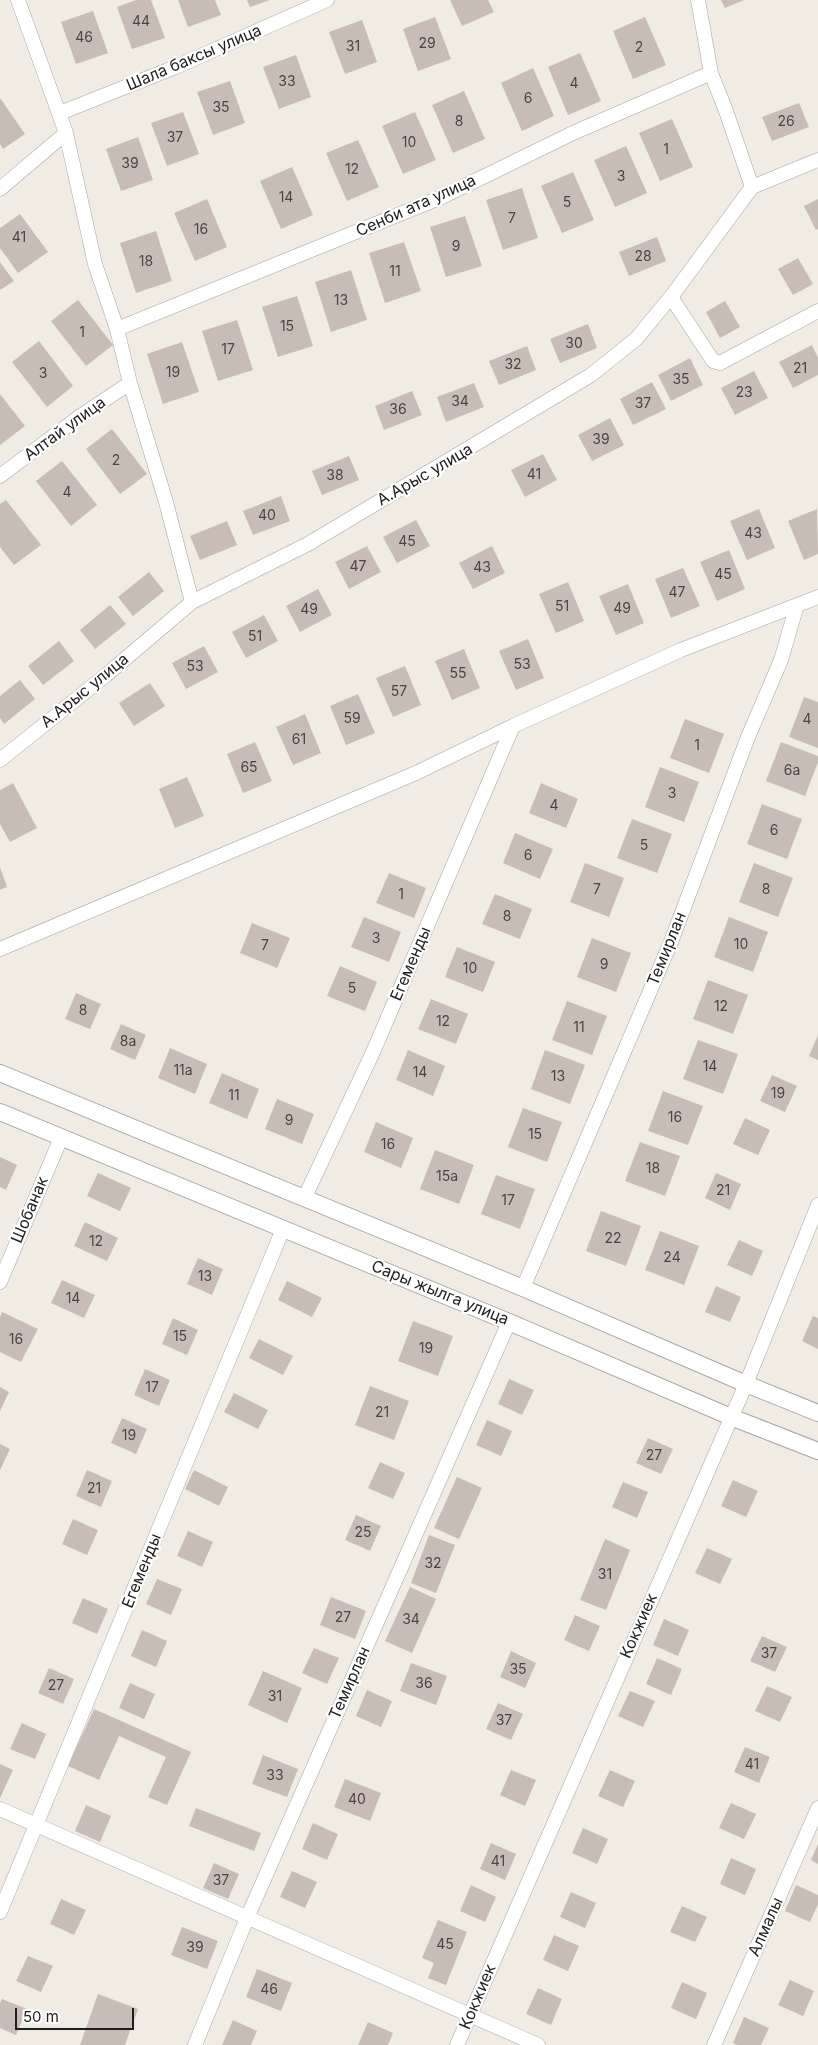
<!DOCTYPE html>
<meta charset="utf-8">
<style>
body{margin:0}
#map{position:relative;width:818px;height:2045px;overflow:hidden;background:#f0ebe3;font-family:Inter,sans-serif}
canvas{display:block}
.scale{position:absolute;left:15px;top:2008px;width:119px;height:22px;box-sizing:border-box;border:2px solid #1e1e1e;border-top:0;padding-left:6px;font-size:15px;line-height:18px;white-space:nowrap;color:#1e1e1e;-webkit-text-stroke:4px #fff;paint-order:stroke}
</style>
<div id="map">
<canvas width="818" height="2045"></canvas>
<div class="scale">50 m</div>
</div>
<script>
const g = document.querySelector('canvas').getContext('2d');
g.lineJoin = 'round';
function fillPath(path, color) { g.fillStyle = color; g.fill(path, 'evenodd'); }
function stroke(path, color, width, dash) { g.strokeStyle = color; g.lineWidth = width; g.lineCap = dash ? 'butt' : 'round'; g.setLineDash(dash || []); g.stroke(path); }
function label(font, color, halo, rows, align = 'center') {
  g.font = font + ' Inter,sans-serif'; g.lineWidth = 4.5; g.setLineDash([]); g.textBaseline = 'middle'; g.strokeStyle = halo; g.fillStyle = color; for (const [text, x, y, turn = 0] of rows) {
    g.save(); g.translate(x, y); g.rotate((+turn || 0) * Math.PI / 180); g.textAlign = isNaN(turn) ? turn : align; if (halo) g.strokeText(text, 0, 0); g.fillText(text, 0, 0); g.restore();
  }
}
const building = new Path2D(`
 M136,0H151L165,38L132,49L117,7Z
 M178,0H215L221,15L188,27Z
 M247,0H270L250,7Z
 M450,0H488L494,12L462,26Z
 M721,0H744L725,8Z
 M93,11L108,53L76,64L61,22Z
 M435,17L451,59L418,71L403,29Z
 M645,17L666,65L633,79L613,31Z
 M362,20L377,62L345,74L329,32Z
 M580,53L601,101L568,115L548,67Z
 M296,55L311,97L279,109L263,67Z
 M533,68L554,116L522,131L501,83Z
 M230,81L245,123L213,135L197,92Z
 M464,91L485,139L453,153L432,105Z
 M0,98L25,134L3,149L0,144Z
 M799,103L809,127L772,141L762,117Z
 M183,112L199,154L167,166L151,123Z
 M415,112L436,160L403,174L382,126Z
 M672,119L693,167L660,181L639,133Z
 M138,137L153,180L121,191L106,149Z
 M358,140L379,187L347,201L326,153Z
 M626,146L647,193L615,207L594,160Z
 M292,167L313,215L281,229L260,181Z
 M573,172L594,220L562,233L541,186Z
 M522,188L538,238L503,250L486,200Z
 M207,199L227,247L195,261L174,213Z
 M818,199V229L816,230L804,206Z
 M20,214L48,252L18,273L0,248V228Z
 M465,216L482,266L446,277L430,227Z
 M156,231L172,281L136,293L120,243Z
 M657,237L666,261L629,276L619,252Z
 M404,242L421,291L385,303L369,253Z
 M798,258L813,284L793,295L778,269Z
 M0,262L14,281L0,290Z
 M351,270L367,320L331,332L315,282Z
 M297,296L313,346L278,357L262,307Z
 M78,300L113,345L86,366L51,321Z
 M725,301L740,327L720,338L706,312Z
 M237,320L253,370L218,381L202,331Z
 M588,324L597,348L560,363L550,339Z
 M39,341L73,386L47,407L12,362Z
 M182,342L199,392L163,404L147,354Z
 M812,345L818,358V375L793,388L779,362Z
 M527,346L536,370L499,385L489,361Z
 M690,358L703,385L671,401L658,375Z
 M754,371L768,398L735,415L721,388Z
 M652,382L666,409L633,425L620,399Z
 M474,383L484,407L446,422L437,397Z
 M412,391L422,415L384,430L375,406Z
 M0,394L25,426L0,445Z
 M610,418L624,445L592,461L578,435Z
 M112,429L147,474L120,494L86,449Z
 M543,454L557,480L525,497L511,470Z
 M349,456L359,480L322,495L312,471Z
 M62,461L97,505L71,526L36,481Z
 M281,496L290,521L253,535L243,511Z
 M6,500L41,545L14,565L0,547V504Z
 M759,509L775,548L747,560L730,521Z
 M817,509L818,554L804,560L788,521Z
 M416,520L430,546L397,563L383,537Z
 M227,521L237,545L200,560L190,536Z
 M367,546L381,572L349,589L335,562Z
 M492,546L505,573L473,589L459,563Z
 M729,550L745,589L717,601L700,562Z
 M683,568L700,606L671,618L655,579Z
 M149,572L164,591L133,616L118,597Z
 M568,582L584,621L556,633L539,594Z
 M628,584L644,623L616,635L599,596Z
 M318,589L332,615L300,632L286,606Z
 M110,605L126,624L95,649L80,630Z
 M264,615L278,641L246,658L232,632Z
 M528,639L544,678L516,690L499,651Z
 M59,641L74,661L43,685L28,666Z
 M204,646L218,672L186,689L172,663Z
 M464,649L480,688L452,700L435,661Z
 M405,666L421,705L393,717L376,678Z
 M20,680L35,699L4,724L0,718V696Z
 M150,683L165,706L134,726L119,703Z
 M358,694L375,733L346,745L330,706Z
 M804,697L818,702V748L789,737Z
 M305,714L321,753L293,765L276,727Z
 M685,719L724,734L709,773L670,758Z
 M255,742L272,781L243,793L227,754Z
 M781,742L818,756V762L805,796L766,781Z
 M660,767L699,782L684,822L645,807Z
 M187,777L204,816L175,828L159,789Z
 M13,783L37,828L10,842L0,824V790Z
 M541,783L578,799L566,828L529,813Z
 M762,804L802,819L787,859L747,844Z
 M632,819L672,834L657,873L617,858Z
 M515,833L553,849L540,879L503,863Z
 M585,863L624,878L609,917L570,902Z
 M754,863L793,878L778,917L739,902Z
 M0,867L7,887L0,890Z
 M389,873L426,888L414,918L376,903Z
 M495,894L532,909L520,939L482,924Z
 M364,917L401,932L389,962L351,947Z
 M729,917L768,932L753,972L714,957Z
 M252,923L290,938L277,968L240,953Z
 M592,938L631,953L616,992L577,977Z
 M457,947L495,962L483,992L445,977Z
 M340,966L377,982L365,1011L327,996Z
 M708,980L748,995L733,1034L693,1019Z
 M76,993L101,1004L90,1029L65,1019Z
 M431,999L468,1014L456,1044L418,1029Z
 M567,1001L607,1016L592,1055L552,1040Z
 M121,1024L146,1035L135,1060L110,1049Z
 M818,1035V1060L809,1056Z
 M698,1040L738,1054L723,1094L683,1079Z
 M170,1048L207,1064L195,1094L158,1078Z
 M408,1050L445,1066L433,1096L396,1080Z
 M545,1050L585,1065L570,1104L531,1089Z
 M222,1073L259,1089L247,1119L209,1103Z
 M772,1075L797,1086L785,1112L760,1101Z
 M663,1091L703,1106L688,1145L648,1131Z
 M277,1099L314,1114L302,1144L265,1129Z
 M523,1108L562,1122L547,1162L508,1147Z
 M745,1118L770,1130L758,1155L733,1144Z
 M376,1122L413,1138L401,1168L364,1152Z
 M640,1142L680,1156L665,1196L625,1181Z
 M435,1150L474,1165L459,1204L420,1189Z
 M0,1157L17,1165L6,1190L0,1187Z
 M98,1173L131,1188L120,1211L87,1196Z
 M716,1173L741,1184L730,1210L705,1198Z
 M496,1175L535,1189L520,1229L481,1214Z
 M601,1211L641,1226L626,1266L586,1251Z
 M85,1222L118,1238L107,1261L74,1246Z
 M660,1231L699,1246L684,1285L645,1270Z
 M739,1240L763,1251L752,1276L727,1265Z
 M198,1258L223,1269L212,1295L187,1284Z
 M62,1280L95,1295L84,1318L51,1303Z
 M287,1281L322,1298L312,1317L278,1300Z
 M716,1286L741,1297L730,1322L705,1312Z
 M2,1312L38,1329L21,1362L0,1352V1317Z
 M813,1316L818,1318V1349L802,1341Z
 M173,1318L198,1330L187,1355L162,1344Z
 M413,1321L453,1336L438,1376L398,1361Z
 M259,1339L293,1356L283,1375L249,1358Z
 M145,1369L170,1380L159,1406L134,1395Z
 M509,1379L534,1390L522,1415L498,1404Z
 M370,1386L409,1401L394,1440L355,1425Z
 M0,1387L9,1392L0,1411Z
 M234,1393L268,1410L258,1429L224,1412Z
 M122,1418L147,1429L136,1454L111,1443Z
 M487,1420L512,1431L501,1456L476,1445Z
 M648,1438L673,1449L661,1474L636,1463Z
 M0,1444L10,1449L0,1470Z
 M380,1462L405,1473L393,1499L368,1488Z
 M87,1470L112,1481L101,1507L76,1496Z
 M194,1470L228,1487L219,1506L185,1489Z
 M457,1477L482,1488L459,1539L434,1528Z
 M733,1480L758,1491L746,1517L721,1506Z
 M623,1482L648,1492L637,1518L612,1507Z
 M356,1515L381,1526L370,1551L345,1540Z
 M73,1519L98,1530L87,1555L62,1544Z
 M188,1531L213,1542L202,1567L177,1556Z
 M429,1535L455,1545L436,1593L411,1583Z
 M605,1539L630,1550L606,1610L580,1600Z
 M707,1548L732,1559L720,1584L695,1573Z
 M157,1579L182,1589L171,1615L146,1604Z
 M410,1587L436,1599L412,1653L385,1641Z
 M331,1597L366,1611L355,1639L320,1625Z
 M83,1598L108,1609L97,1634L72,1623Z
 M575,1615L600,1626L589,1651L564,1640Z
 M664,1619L689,1630L678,1656L653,1645Z
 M142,1630L167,1641L156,1667L131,1656Z
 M762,1636L787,1647L775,1672L750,1661Z
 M314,1648L339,1658L327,1684L302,1673Z
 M511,1651L536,1663L525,1688L500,1677Z
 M657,1658L682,1669L671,1695L646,1684Z
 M411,1663L447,1676L436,1705L400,1691Z
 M49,1668L74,1679L63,1704L38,1693Z
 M263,1671L302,1688L287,1723L248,1705Z
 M130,1683L155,1694L144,1719L119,1708Z
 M767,1686L792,1697L780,1722L755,1711Z
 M367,1690L392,1701L381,1727L356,1716Z
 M630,1691L655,1701L643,1727L618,1716Z
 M498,1703L523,1714L511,1740L486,1729Z
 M94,1709L191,1752L167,1805L148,1797L166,1757L119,1736L99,1780L68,1766Z
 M22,1723L46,1734L35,1759L10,1749Z
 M745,1747L770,1757L759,1783L734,1772Z
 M263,1755L298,1769L287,1797L252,1784Z
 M0,1764L13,1770L0,1798Z
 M511,1770L536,1780L525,1806L500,1795Z
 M610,1770L635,1781L623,1807L598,1796Z
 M345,1779L381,1793L370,1821L334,1807Z
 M731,1803L756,1814L744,1839L719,1828Z
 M86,1805L111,1816L100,1842L75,1831Z
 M196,1808L261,1833L254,1851L189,1826Z
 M313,1823L338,1834L327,1860L302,1849Z
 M583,1828L608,1839L597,1864L572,1853Z
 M491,1843L516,1854L505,1880L480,1869Z
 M818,1844V1864L811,1860Z
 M731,1858L756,1869L745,1895L720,1884Z
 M214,1863L239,1874L228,1899L203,1888Z
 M292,1871L317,1882L305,1908L280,1897Z
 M471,1885L496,1897L485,1922L460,1911Z
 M796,1885L818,1895V1904L810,1922L785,1911Z
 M571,1892L596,1903L585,1928L560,1917Z
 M61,1899L86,1910L74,1935L50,1924Z
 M682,1906L707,1917L695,1942L670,1932Z
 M438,1920L467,1932L446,1985L428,1978L434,1963L422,1958Z
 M182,1927L218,1941L207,1969L171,1955Z
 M554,1935L579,1946L568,1971L543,1960Z
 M28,1956L53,1966L41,1992L16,1981Z
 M257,1969L292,1983L281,2011L246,1997Z
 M790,1980L814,1991L803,2016L778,2005Z
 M682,1982L707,1993L696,2019L671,2008Z
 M538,1988L562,1999L551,2025L526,2014Z
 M98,1994L138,2009L125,2045H80Z
 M2,1999L27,2009L16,2035L0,2028V2003Z
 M744,2017L769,2028L761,2045H737L733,2043Z
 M233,2020L257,2031L251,2045H222Z
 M368,2022L393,2033L388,2045H358Z`);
const minor = new Path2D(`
 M18,0L66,133L95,264L117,329L130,383L166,502L192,602
 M698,0L711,73L726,111L752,187
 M60,113L178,66L327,0
 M0,189L66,133
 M671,297L713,361L720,363L818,311
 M117,329L442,197L573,133L711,73
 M0,476L79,417L130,383
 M0,760L105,676L192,602L308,544L591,375L636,339L674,293L752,187L818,160
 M0,949L416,773L513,726L681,650L818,597
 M304,1199L373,1052L513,726
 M0,1282L61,1138
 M523,1288L671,942L748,737L781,660L797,605
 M0,1809L538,2045
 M0,1912L283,1229
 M195,2045L247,1918L509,1322
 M457,2045L746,1384L818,1205
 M714,2045L818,1808`);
const tertiary = new Path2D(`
 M0,1073L523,1288L746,1384L818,1413
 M0,1112L509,1322L731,1417L818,1451`);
const numberNames = [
 ["44",141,22],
 ["46",84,38],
 ["29",427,44],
 ["31",353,47],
 ["2",639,48],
 ["33",287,82],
 ["4",574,84],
 ["6",528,99],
 ["35",221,108],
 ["8",459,122],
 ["26",786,122],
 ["37",175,138],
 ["10",409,143],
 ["1",666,150],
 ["39",130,164],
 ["12",352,170],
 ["3",621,177],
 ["14",286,198],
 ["5",567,203],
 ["7",512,219],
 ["16",201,230],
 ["41",19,238],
 ["9",456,247],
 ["28",643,257],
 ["18",146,262],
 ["11",395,272],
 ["13",341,301],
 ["15",287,327],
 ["1",82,333],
 ["30",574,344],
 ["17",228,350],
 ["32",513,365],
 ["21",800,369],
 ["19",173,373],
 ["3",43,374],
 ["35",681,380],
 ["23",744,393],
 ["34",460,402],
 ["37",643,404],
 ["36",398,410],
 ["39",601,440],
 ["2",116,461],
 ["41",534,475],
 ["38",335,476],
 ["4",67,493],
 ["40",267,516],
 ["43",753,534],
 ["45",407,542],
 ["47",358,567],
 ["43",482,568],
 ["45",723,575],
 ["47",677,593],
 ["51",562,607],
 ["49",622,609],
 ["49",309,610],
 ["51",255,637],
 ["53",522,665],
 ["53",195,667],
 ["55",458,674],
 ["57",399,692],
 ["59",352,719],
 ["4",807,720],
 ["61",299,740],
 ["1",697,746],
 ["65",249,768],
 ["6а",792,771],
 ["3",672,794],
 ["4",554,806],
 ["6",774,831],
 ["5",644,846],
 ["6",528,856],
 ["7",597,890],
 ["8",766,890],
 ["1",401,895],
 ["8",507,917],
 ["3",376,939],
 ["10",741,945],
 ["7",265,946],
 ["9",604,965],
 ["10",470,969],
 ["5",352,989],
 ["12",721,1007],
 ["8",83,1011],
 ["12",443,1022],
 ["11",579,1028],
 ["8а",128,1042],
 ["14",710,1067],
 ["11а",183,1071],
 ["14",420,1073],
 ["13",558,1077],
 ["19",778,1094],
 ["11",234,1096],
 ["16",675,1118],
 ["9",289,1121],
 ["15",535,1135],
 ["16",388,1145],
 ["18",653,1169],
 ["15а",447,1177],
 ["21",723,1191],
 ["17",508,1201],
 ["22",613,1239],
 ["12",96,1242],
 ["24",672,1258],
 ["13",205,1277],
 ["14",73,1299],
 ["15",180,1337],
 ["16",16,1340],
 ["19",426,1349],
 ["17",152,1388],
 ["21",382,1413],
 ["19",129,1436],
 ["27",654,1456],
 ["21",94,1489],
 ["25",363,1533],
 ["32",433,1564],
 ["31",605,1575],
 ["27",343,1618],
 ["34",411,1620],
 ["37",769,1654],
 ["35",518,1670],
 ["36",424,1684],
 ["27",56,1686],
 ["31",275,1697],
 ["37",504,1721],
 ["41",752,1765],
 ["33",275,1776],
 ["40",357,1800],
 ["41",498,1862],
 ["37",221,1881],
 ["45",445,1945],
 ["39",195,1948],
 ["46",269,1990]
];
const streetNames = [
 ["Шала баксы улица",194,58,-23],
 ["Сенби ата улица",416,206,-24],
 ["Алтай улица",65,429,-36],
 ["А.Арыс улица",425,475,-30],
 ["А.Арыс улица",85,691,-39],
 ["Темирлан",667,949,-68],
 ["Егеменды",411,964,-67],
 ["Шобанак",30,1210,-67],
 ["Сары жылга улица",440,1293,22],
 ["Егеменды",142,1571,-68],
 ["Кокжиек",639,1626,-66],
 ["Темирлан",350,1683,-66],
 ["Алмалы",766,1927,-66],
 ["Кокжиек",478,1997,-67]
];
fillPath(building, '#c8bdb6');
stroke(minor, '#a5a5a5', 15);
stroke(tertiary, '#a5a5a5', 18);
stroke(minor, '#fff', 14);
stroke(tertiary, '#fff', 16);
label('14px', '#484644', null, numberNames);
label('16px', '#1e1e1e', '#fff', streetNames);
</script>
